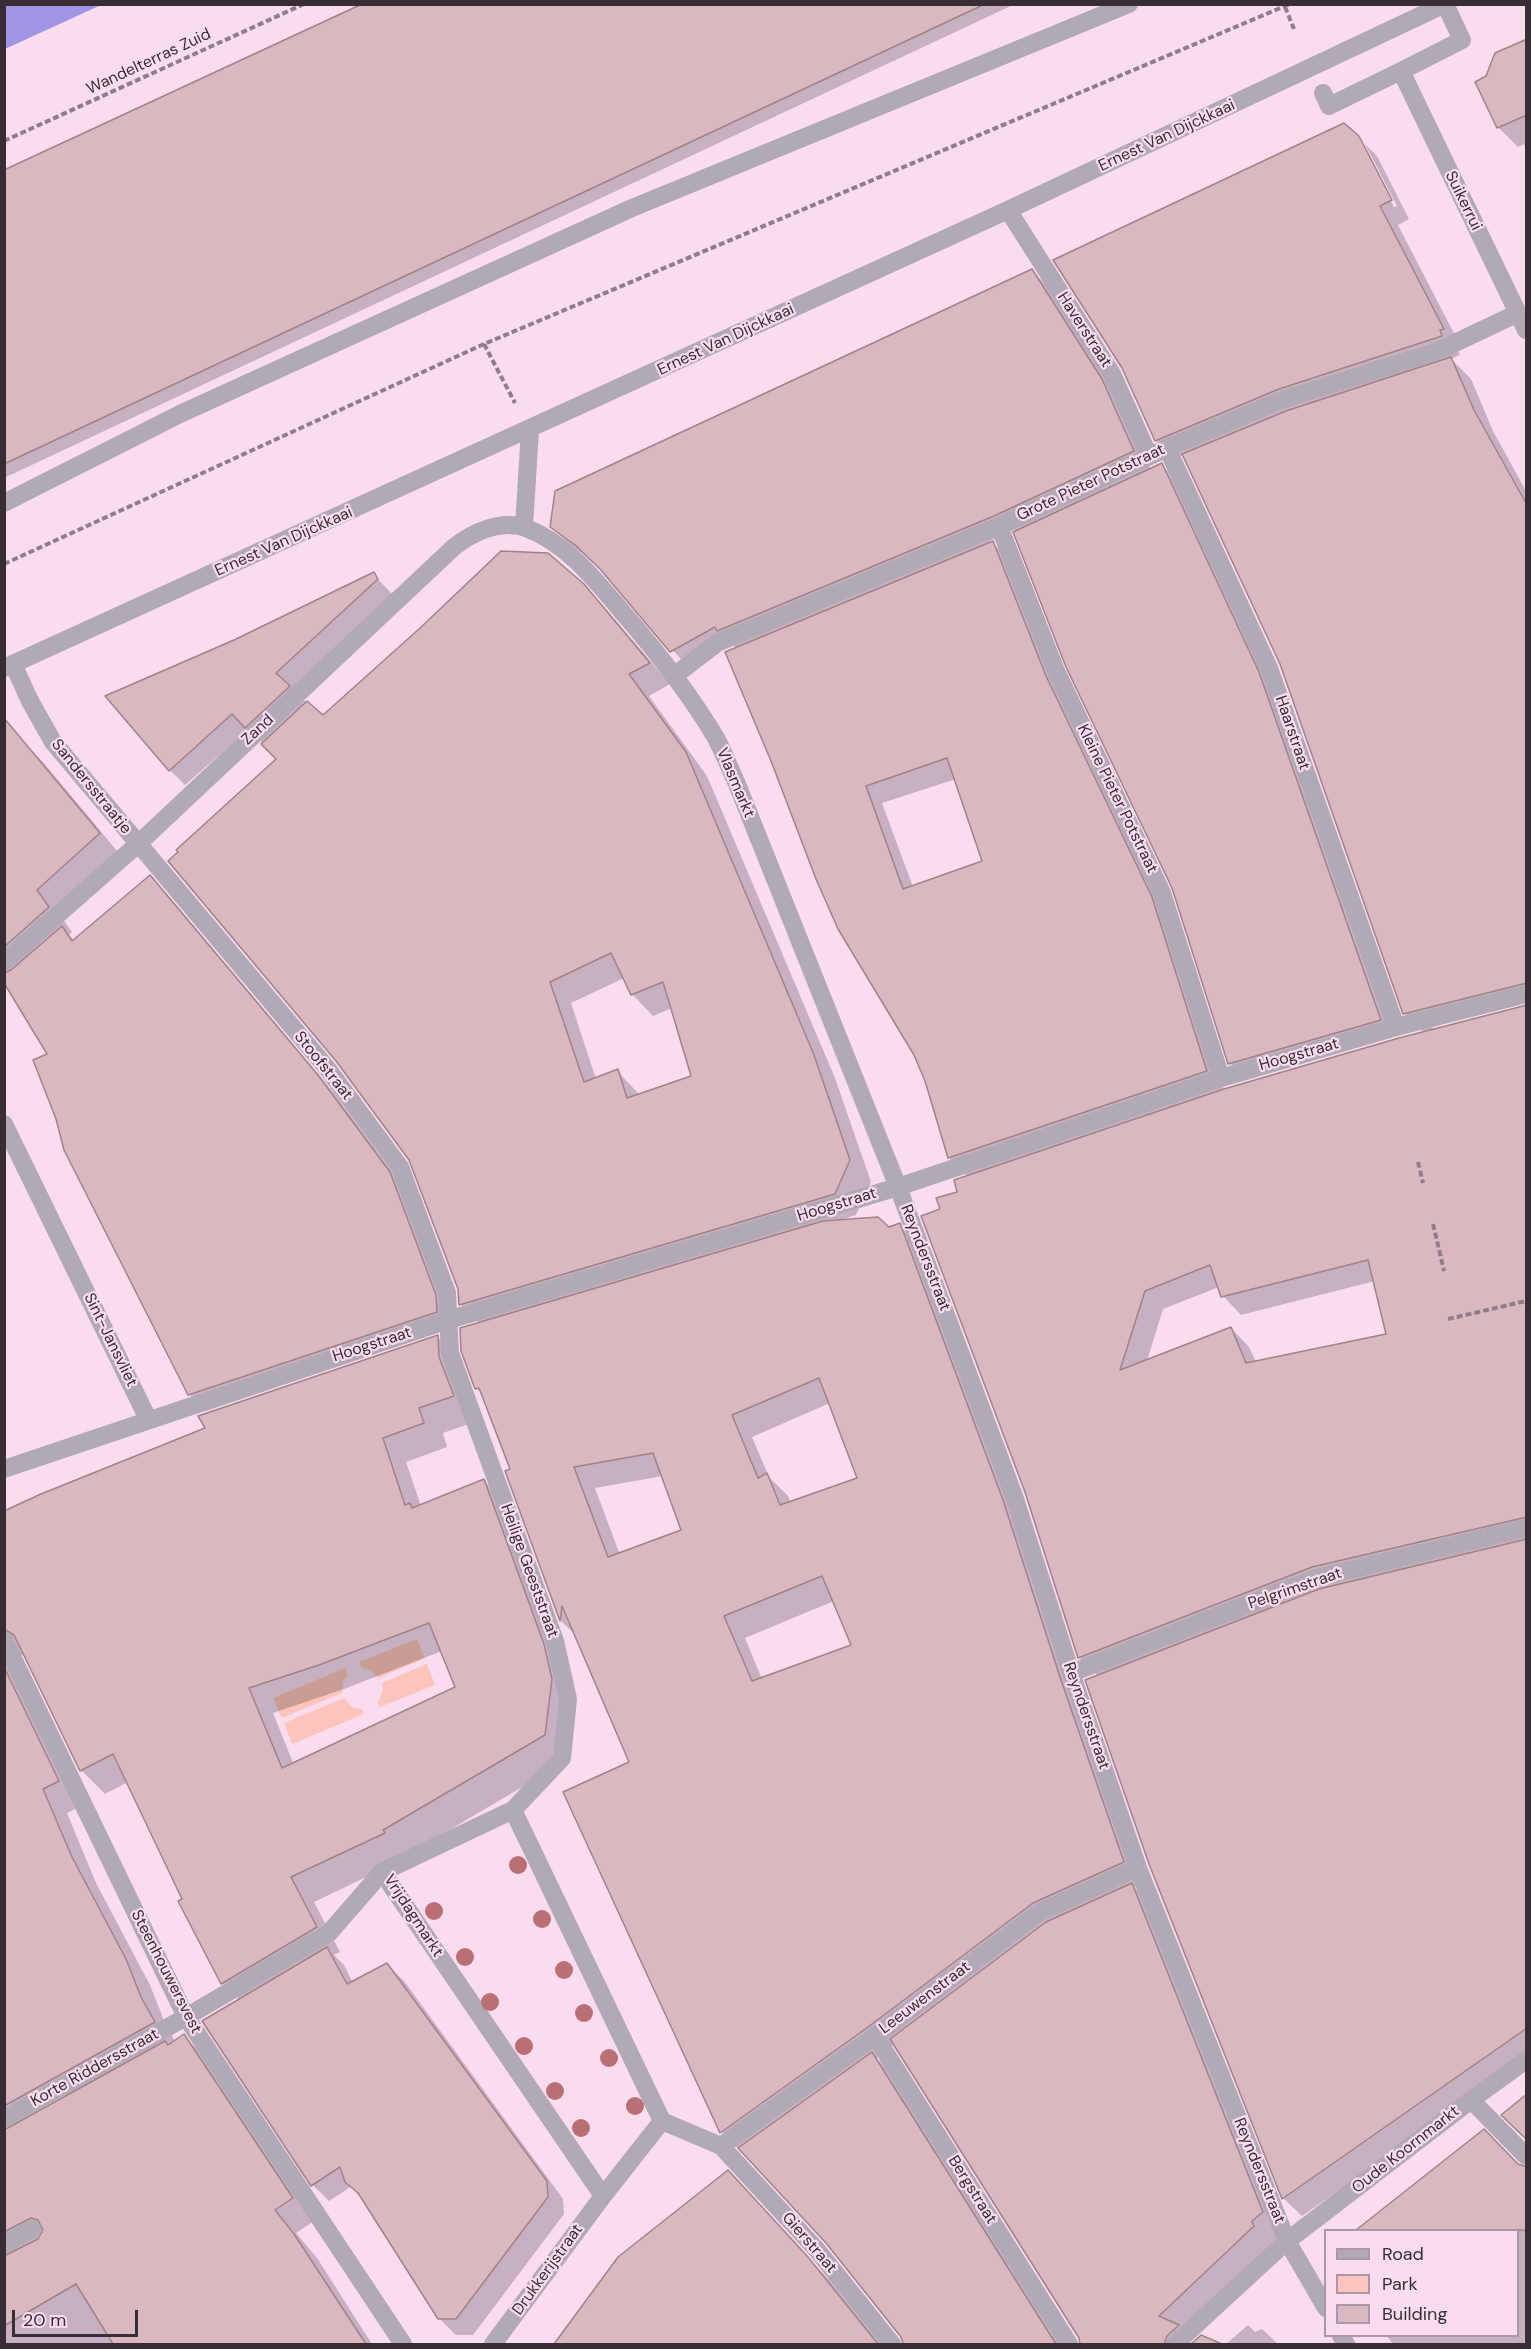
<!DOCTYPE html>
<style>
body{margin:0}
#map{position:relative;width:1531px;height:2349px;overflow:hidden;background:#f9ddef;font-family:"DM Sans",sans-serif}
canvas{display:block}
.frame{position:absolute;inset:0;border:6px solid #382d34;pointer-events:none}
.legend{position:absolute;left:1324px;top:2229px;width:195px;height:108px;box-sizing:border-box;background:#f9ddef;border:2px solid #ac97a4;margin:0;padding:8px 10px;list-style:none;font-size:18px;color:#382d34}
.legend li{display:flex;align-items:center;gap:12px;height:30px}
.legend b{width:30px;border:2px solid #ac97a4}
.scale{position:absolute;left:12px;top:2310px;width:126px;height:27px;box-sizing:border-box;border:3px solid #382d34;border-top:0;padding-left:8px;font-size:18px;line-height:21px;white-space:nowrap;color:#382d34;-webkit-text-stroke:4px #f9ddef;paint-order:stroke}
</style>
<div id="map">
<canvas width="1531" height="2349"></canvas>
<div class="frame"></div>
<ul class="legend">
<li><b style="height:8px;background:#b1a9b4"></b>Road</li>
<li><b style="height:16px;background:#fcc4ba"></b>Park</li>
<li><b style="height:16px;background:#d9b9bf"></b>Building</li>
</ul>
<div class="scale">20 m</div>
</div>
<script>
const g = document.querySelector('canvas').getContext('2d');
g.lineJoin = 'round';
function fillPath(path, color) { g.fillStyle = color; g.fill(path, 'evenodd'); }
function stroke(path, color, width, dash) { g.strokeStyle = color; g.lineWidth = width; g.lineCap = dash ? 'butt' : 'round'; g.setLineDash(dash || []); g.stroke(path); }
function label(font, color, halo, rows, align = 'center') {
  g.font = font + ' "DM Sans",sans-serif'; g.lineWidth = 4.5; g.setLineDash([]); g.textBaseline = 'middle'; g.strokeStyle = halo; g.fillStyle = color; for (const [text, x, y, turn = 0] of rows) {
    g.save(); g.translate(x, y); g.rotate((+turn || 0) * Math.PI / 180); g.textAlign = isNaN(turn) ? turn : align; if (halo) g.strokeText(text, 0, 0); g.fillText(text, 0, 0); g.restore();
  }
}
const green = new Path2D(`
 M417,1639L425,1658L379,1678L370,1670L362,1668L359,1662Z
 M427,1664L435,1685L380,1707L378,1702L383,1690L382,1683Z
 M345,1668L348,1675L343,1681L342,1693L282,1718L273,1698Z
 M344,1698L353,1708L362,1709L364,1714L292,1744L284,1723Z`);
const water = new Path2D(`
 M5,4H101V5L5,49Z`);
const shadow = new Path2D(`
 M366,4H1015L4,478V171Z
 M1526,40V151L1524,144L1518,147L1498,127L1488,77Z
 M1344,125L1362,141H1360L1394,207L1397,206L1365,144L1377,156L1409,219L1398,225L1461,347L1457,349L1460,355L1451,359L1471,379L1493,431L1526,491V999L1432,1026L1434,1032L1526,1021V2059L1302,2216L1283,2198L1098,1676L1079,1657L942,1210L958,1193L968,1177L949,1158L927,1081L737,649L731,643L688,667L593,561L568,543L552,527L1032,271L1049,288L1118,398L1151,470L1161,465L1176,479L1272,688L1395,1034L1244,1078L1230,1063L1174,888L1068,666L1014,530L990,541L1010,560L1169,916L1224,1090L1425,1033L1404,1013L1281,664L1184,455L1174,459L1156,440ZM956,779L983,862L913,887L882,803ZM1375,1281L1388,1335L1256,1362L1249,1347L1231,1328L1147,1361L1163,1309L1219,1287L1223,1296L1241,1315Z
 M373,574L393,595L291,689L323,717L583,585L605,608L670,684L649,696L707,776L835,1078L871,1182L856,1215L840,1220L889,1228L899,1225L921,1246L1145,1884L1135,1888L1154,1907L1285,2235L1187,2344H1082L1080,2337L895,2044L876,2058L894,2076L1063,2344H904L902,2336L826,2241L722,2132L631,1762L577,1636L561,1621L507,1472L512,1470L483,1395L476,1388L480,1324L460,1304L459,1289L278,759L249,729L185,785L170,770L235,641ZM624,978L632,994L653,1016L672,1008L693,1077L640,1095L617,1071L596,1079L571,1003ZM830,1403L859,1478L791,1503L788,1496L769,1477L752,1437ZM663,1476L683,1531L620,1555L595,1488ZM834,1601L853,1645L762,1679L745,1638Z
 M18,737L42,761L123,858L60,915L72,932L69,935L75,941L150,877L167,894L334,1093L406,1190L452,1328L206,1411L189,1394L49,1054L9,973L4,968V743Z
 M437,1337L462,1361L477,1421L443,1433L447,1447L406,1462L421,1506L484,1481L508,1505L568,1670V1760L407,1855L408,1857L314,1902L340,1952L334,1955L344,1965L353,1983L387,1965L404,1981L563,2199L564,2214L473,2335H456L439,2318L361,2196L352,2186L329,2201L313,2185L240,2001L222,1983L128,1782L105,1794L81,1770L25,1653L18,1659L83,1805L67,1813L96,1883L150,1985L165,2023L175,2041L184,2036L206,2058L314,2221L296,2233L317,2258L372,2344H4V2146L134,2069L4,2118V1583ZM442,1651L457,1688L294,1765L273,1713L344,1689Z
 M1484,2131L1518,2166L1526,2168V2344H1393L1387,2336H1518V2230H1359Z
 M750,2195L831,2282L881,2344H555L619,2259Z
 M1248,2325L1255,2332L1262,2329L1278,2344H1226Z`);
const building = new Path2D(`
 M362,4H985L4,464V170Z
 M1527,39V115L1497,128L1475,82L1486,76L1495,53Z
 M1344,123L1359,136L1392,200L1380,206L1444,329L1440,330L1442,336L1279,389L1155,441L1122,368L1053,260Z
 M1032,269L1102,379L1134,451L994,516L717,631L715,627L670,652L600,569L575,545L550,527L555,491Z
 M1451,357L1474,410L1527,505V983L1403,1014L1280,664L1182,454L1286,411Z
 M1162,463L1259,672L1381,1020L1228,1064L1172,888L1066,667L1013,532Z
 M993,541L1046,676L1152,897L1207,1071L948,1158L925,1081L914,1055L838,929L816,879L771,761L725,652ZM947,758L982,861L903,889L866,786Z
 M501,551L548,553L584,584L650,663L629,674L686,752L814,1055L850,1160L835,1194L459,1305L458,1289L409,1160L336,1061L168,861L178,852L176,850L276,759L261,744L307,701L323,715L419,629ZM611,953L631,995L663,982L691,1076L627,1098L618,1069L584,1082L550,982Z
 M374,572L378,579L276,673L290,686L245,728L232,714L169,771L105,696L234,640Z
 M4,718L100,833L37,890L49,907L4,947Z
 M150,875L318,1075L390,1172L436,1295L437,1312L188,1395L64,1150L56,1119L33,1060L47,1054L4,983V973L11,970L62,926L72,941Z
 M1527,1005V1517L1312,1567L1078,1658L1025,1492L921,1216L940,1209L936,1198L957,1192L954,1180L1224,1089L1399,1038ZM1368,1260L1386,1334L1246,1363L1231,1327L1120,1370L1145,1291L1210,1265L1221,1297Z
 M878,1217L889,1227L900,1223L1003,1500L1060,1677L1124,1862L1033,1903L868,2027L720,2133L563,1792L629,1762L562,1606L560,1621L505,1471L510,1469L479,1388L475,1389L461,1351L460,1328L823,1221ZM819,1378L857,1478L780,1505L767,1473L758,1478L732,1415ZM653,1453L681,1530L608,1557L574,1467ZM822,1576L851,1645L752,1681L724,1616Z
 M438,1335L439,1357L454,1396L419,1408L424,1423L383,1438L405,1505L410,1503L412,1508L484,1479L544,1644L552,1679L545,1735L383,1830L385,1833L291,1877L317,1927L221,1984L178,1901L182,1899L113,1754L80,1771L14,1635L4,1629V1511L41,1494L205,1428L198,1416ZM429,1623L455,1687L282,1768L249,1688L319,1665Z
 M1527,1539V2028L1282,2199L1149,1864L1085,1680L1319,1589Z
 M4,1667L59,1781L43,1789L72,1857L126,1959L141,1997L155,2022L4,2106Z
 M1132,1883L1263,2212L1252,2221L1254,2226L1159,2316L1179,2325L1167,2336L1164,2344H1080L1079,2338L890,2039L1046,1922Z
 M327,1947L347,1984L387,1963L547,2181L548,2197L456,2319H438L358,2193L345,2182L340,2167L311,2186L202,2021Z
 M184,2034L293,2198L275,2210L294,2234L366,2344H113L76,2284L4,2326V2256L38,2239L43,2230L38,2220L31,2218L4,2232V2130L165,2041L168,2045Z
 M872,2052L1056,2344H903L901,2337L826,2243L738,2148Z
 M1527,2094V2140L1501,2115Z
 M1484,2129L1518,2164L1527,2167V2230H1356Z
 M728,2170L808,2257L878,2344H554L618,2257Z
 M1201,2335L1222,2344H1191Z`);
const path = new Path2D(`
 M1285,7L1294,29
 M4,141L304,4
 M484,344L515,403
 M4,564L484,344L1290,4
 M1418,1162L1423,1183
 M1433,1224L1444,1271
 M1448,1319L1526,1301`);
const service = new Path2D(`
 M4,503L180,414L632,208L1129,4`);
const pedestrian = new Path2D(`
 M1445,4L1462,40L1401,71L1526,330
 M1323,93L1329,106L1401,71
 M1008,210L1112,374L1149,456
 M1167,448L1269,668L1396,1027
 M999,526L1056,671L1162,893L1221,1078
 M13,664L30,701
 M674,676L717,643L999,526L1167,448L1282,400L1438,351L1518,313
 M4,962L138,844
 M4,1124L148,1419
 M4,1469L448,1320L898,1187L1221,1078L1396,1027L1526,994
 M1071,1673L1316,1578L1526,1528
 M186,2017L329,1933L382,1872
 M1471,2100L1526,2156
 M662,2121L721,2146
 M1287,2241L1471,2100L1526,2060
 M4,2245L32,2229`);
const minor = new Path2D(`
 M524,527L530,430
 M30,701L53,742L327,1068L400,1167L447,1293L450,1353L555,1641L568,1699L562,1758L513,1810L382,1872L603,2196L662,2121L513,1810
 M138,844L454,547C473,532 501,519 526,528C567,543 597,582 624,614C658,653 689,693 716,738C724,753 730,769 737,784L898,1187L1014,1496L1071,1673L1138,1868L1287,2241L1326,2308
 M4,1640L186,2017L403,2344
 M875,2036L1069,2344
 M4,2119L186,2017
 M1341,2336L1346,2344
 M493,2344L603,2196
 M892,2344L817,2250L721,2146L875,2036L1040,1912L1138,1868
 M1175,2344L1287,2241`);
const tertiary = new Path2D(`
 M4,668L1008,210L1445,4`);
const trees = [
 [518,1865],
 [434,1911],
 [542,1919],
 [465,1957],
 [564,1970],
 [490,2002],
 [584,2013],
 [524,2046],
 [609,2058],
 [555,2091],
 [635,2106],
 [581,2128]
];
const streetNames = [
 ["Wandelterras Zuid",149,62,-25],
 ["Ernest Van Dijckkaai",1167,136,-25],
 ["Suikerrui",1463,201,64],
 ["Haverstraat",1084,330,57],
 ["Ernest Van Dijckkaai",726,340,-25],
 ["Grote Pieter Potstraat",1091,483,-25],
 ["Ernest Van Dijckkaai",284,542,-24],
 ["Zand",258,730,-43],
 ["Haarstraat",1292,733,71],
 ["Vlasmarkt",735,783,67],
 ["Sandersstraatje",91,787,51],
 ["Kleine Pieter Potstraat",1117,799,64],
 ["Hoogstraat",1299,1055,-16],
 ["Stoofstraat",323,1066,51],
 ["Hoogstraat",837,1205,-17],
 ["Reyndersstraat",925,1258,69],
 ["Sint-Jansvliet",110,1340,64],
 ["Hoogstraat",372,1345,-18],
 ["Heilige Geeststraat",529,1571,70],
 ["Pelgrimstraat",1295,1589,-19],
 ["Reyndersstraat",1086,1716,71],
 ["Vrijdagmarkt",413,1916,57],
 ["Steenhouwersvest",166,1972,63],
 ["Leeuwenstraat",925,1998,-37],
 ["Korte Riddersstraat",95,2068,-29],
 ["Oude Koornmarkt",1406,2150,-38],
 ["Reyndersstraat",1259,2171,68],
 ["Bergstraat",972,2190,58],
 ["Gierstraat",809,2243,49],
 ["Drukkerijstraat",548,2270,-54]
];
fillPath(green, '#fcc4ba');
fillPath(water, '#a095e5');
fillPath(shadow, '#0003');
fillPath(building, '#d9b9bf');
stroke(building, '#a18289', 1.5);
stroke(path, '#907d89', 4, [6, 3]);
stroke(service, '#b1a9b4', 18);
stroke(pedestrian, '#b1a9b4', 18);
stroke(minor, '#b1a9b4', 18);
stroke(tertiary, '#b1a9b4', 18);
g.fillStyle = '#b96f73';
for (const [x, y] of trees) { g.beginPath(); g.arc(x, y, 9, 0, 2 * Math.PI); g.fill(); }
label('16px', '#382d34', '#f9ddef', streetNames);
</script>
